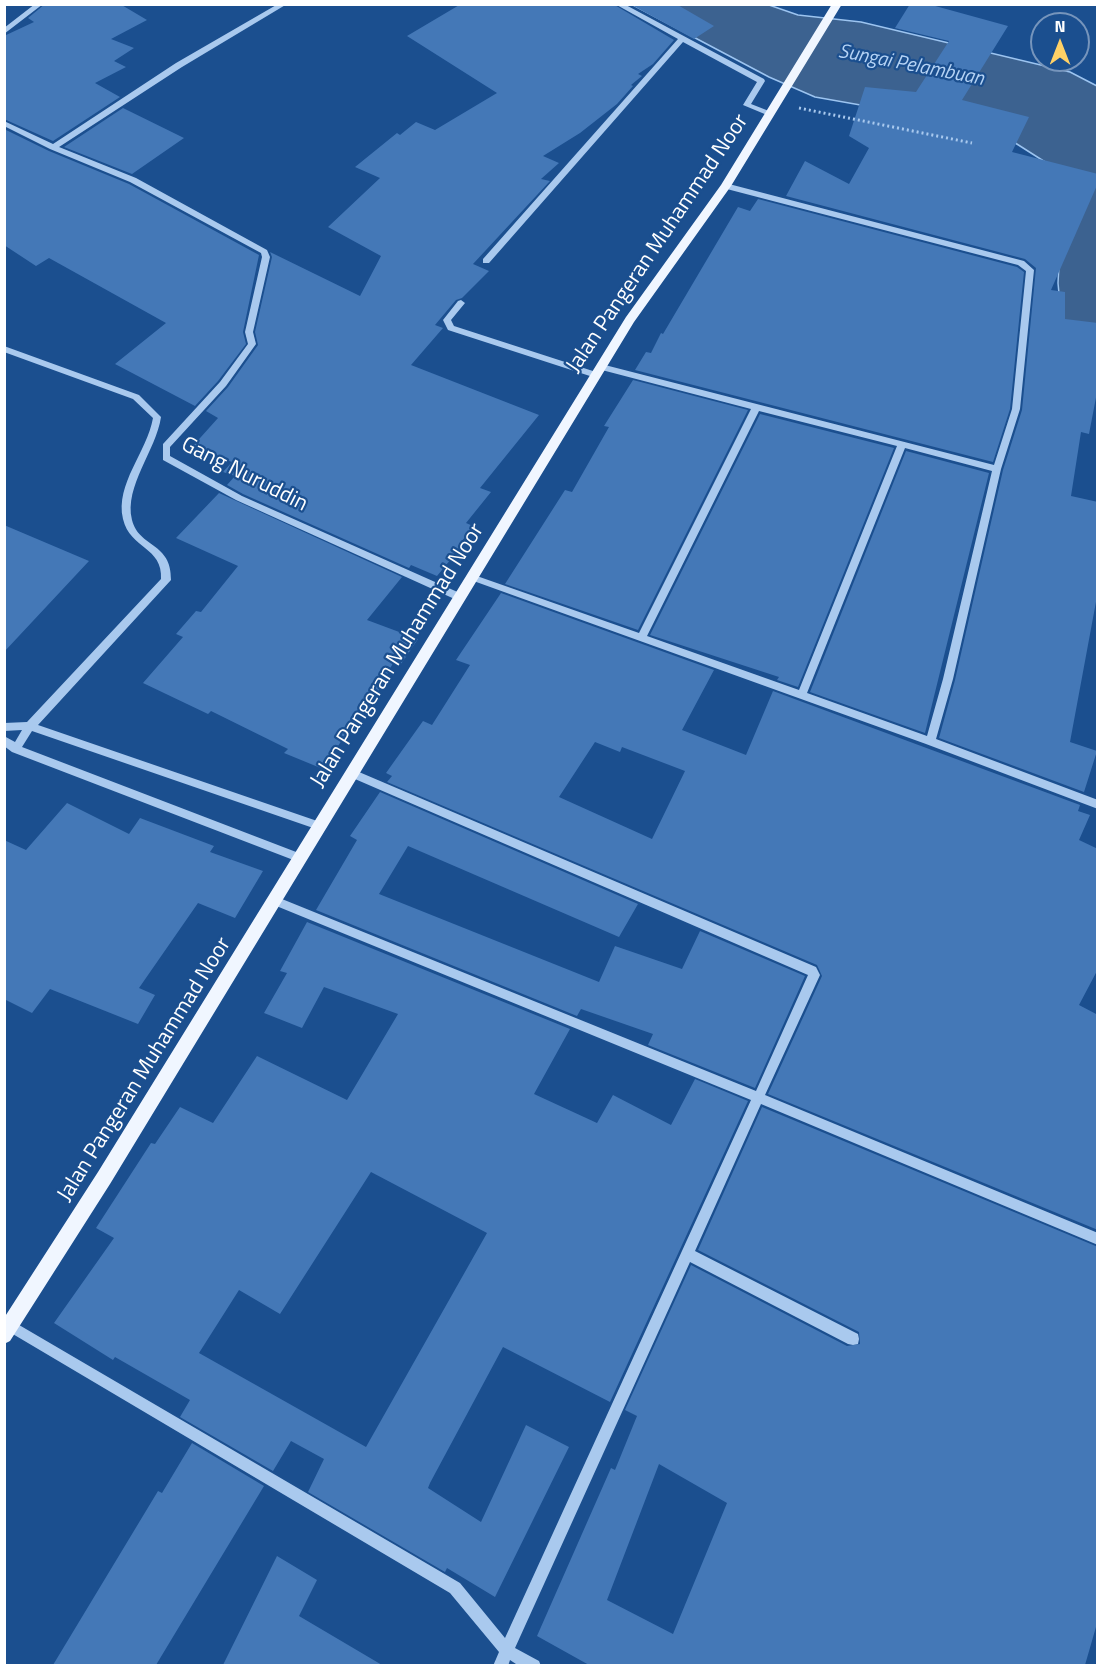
<!DOCTYPE html>
<style>
body{margin:0}
#map{position:relative;width:1102px;height:1670px;overflow:hidden;background:#1b4f8f;font-family:"Titillium Web",sans-serif}
canvas{display:block}
.frame{position:absolute;inset:0;border:6px solid #fff;pointer-events:none}
.north{position:absolute;left:1030px;top:12px;width:60px;height:60px;box-sizing:border-box;background:#1b4f8f;border:2px solid #7695bc;border-radius:50%;rotate:0deg;font-size:16px;font-weight:700;line-height:24px;text-align:center;color:#fff}
.north::after{content:'';display:block;margin:auto;width:21px;height:27px;background:#ffd166;clip-path:polygon(50% 0,100% 100%,50% 72%,0 100%)}
</style>
<div id="map">
<canvas width="1102" height="1670"></canvas>
<div class="frame"></div>
<div class="north">N</div>
</div>
<script>
const g = document.querySelector('canvas').getContext('2d');
g.lineJoin = 'round';
function fillPath(path, color) { g.fillStyle = color; g.fill(path, 'evenodd'); }
function stroke(path, color, width, dash) { g.strokeStyle = color; g.lineWidth = width; g.lineCap = dash ? 'butt' : 'round'; g.setLineDash(dash || []); g.stroke(path); }
function label(font, color, halo, rows, align = 'center') {
  g.font = font + ' "Titillium Web",sans-serif'; g.lineWidth = 4.5; g.setLineDash([]); g.textBaseline = 'middle'; g.strokeStyle = halo; g.fillStyle = color; for (const [text, x, y, turn = 0] of rows) {
    g.save(); g.translate(x, y); g.rotate((+turn || 0) * Math.PI / 180); g.textAlign = isNaN(turn) ? turn : align; if (halo) g.strokeText(text, 0, 0); g.fillText(text, 0, 0); g.restore();
  }
}
const water = new Path2D(`
 M633,5H769L798,15L861,22L1070,72L1097,86V391L1076,378L1062,326L1058,283L1064,174L1009,139L940,119L815,97L769,77Z`);
const building = new Path2D(`
 M45,4H120L147,20L111,39L134,48L114,61L126,67L95,83L120,97L53,141L4,119V36L34,22L28,18Z
 M461,4H613L674,40L653,64L638,74L642,76L631,85L633,86L617,104L580,133L543,156L559,163L541,179L550,181L473,264L489,271L462,298L456,300L435,325L443,328L411,365L539,415L480,488L491,492L466,523L473,526L462,541L465,542L437,576L411,565L409,568L243,494L227,485L235,476L223,472L232,462L192,447L218,418L206,411L228,387L258,345L255,332L272,257L270,252L360,296L381,256L328,227L380,178L355,167L397,133L400,135L416,122L435,130L497,93L407,36Z
 M630,4H676L714,26L694,39Z
 M910,4H928L1008,26L962,100L1029,117L1012,152L1098,174V183L1051,290L1065,292V319L1098,323V387L1089,434L1081,432L1071,496L1098,502V591L1070,742L1097,751L1084,792L939,738L955,680L1003,470L1022,410L1036,268L1025,259L786,196L805,161L849,184L869,148L849,136L865,87L916,92L949,41L895,28Z
 M123,108L184,138L132,174L64,147Z
 M4,129L49,151L129,184L259,255L243,332L246,344L218,381L195,406L115,364L166,323L49,258L36,266L4,245Z
 M758,199L1017,267L1024,272L1010,409L993,462L635,370L646,352L651,353L661,333L663,334L738,207L750,211Z
 M633,380L748,410L638,630L505,584L565,490L572,492L609,427L604,426Z
 M760,414L894,448L798,687L777,680L779,677L650,635Z
 M906,451L989,473L925,733L810,692Z
 M219,493L402,577L367,620L418,639L401,664L394,661L366,716L359,714L323,769L284,753L288,749L211,711L208,714L143,683L183,637L176,634L196,611L201,612L238,566L176,538Z
 M4,525L89,561L4,652Z
 M501,593L714,670L682,730L746,755L773,691L1080,805L1078,811L1090,815L1079,840L1098,849V969L1079,1005L1098,1015V1230L768,1094L822,976L817,965L387,782L392,776L386,773L423,721L432,725L470,665L456,660ZM595,742L620,752L622,747L685,771L652,839L559,797Z
 M380,792L638,904L619,937L408,846L379,894L599,982L615,946L682,969L700,931L805,976L755,1088L648,1045L653,1034L581,1009L577,1016L316,910L357,840L350,836Z
 M67,803L129,834L140,818L214,846L210,852L263,871L235,918L198,903L139,988L155,995L138,1024L50,989L32,1013L4,999V840L26,850Z
 M307,922L570,1029L534,1094L597,1123L613,1095L671,1125L695,1079L748,1101L610,1402L503,1347L430,1483L428,1488L481,1522L526,1425L569,1447L495,1597L447,1568L445,1572L308,1492L324,1459L291,1441L273,1471L180,1417L190,1400L115,1357L113,1360L54,1323L114,1238L96,1228L151,1143L155,1144L180,1107L213,1123L257,1056L347,1100L398,1014L324,987L302,1028L264,1013L287,973L280,971ZM371,1172L487,1233L366,1447L199,1353L239,1290L280,1314Z
 M762,1107L1098,1247V1620L1085,1665H589L537,1636L611,1468L615,1470L637,1416L625,1410L691,1265L847,1346L860,1344L859,1332L698,1250ZM659,1464L727,1503L673,1634L607,1600Z
 M192,1443L264,1486L156,1665H53L158,1491L162,1493Z
 M277,1556L317,1580L299,1616L382,1665H223Z`);
const path = new Path2D(`
 M799,108L972,143`);
const minor = new Path2D(`
 M35,4H43L4,34V28Z
 M278,4H287L182,67L59,147L136,178L267,250L270,257L253,332L256,344L226,386L170,447V456L242,496L462,594L464,597L459,601L236,500L163,460V444L220,382L248,344L245,332L262,257L261,253L130,182L50,149L4,126V121L53,144L176,63Z
 M615,4H624L764,79L765,81L751,104L774,113L767,115L743,105L757,82L683,42L489,263H483V259L678,39Z
 M723,184H729L1024,261L1034,270L1020,409L1001,469L953,679L936,739L1098,800V809L926,744L468,579L466,577L468,575H474L639,633L751,409L598,369L597,367L601,364L994,465L1012,409L1026,271L1018,265L723,188ZM759,411L897,446L799,690L647,636ZM905,448L992,471L943,679L927,736L807,693Z
 M461,300L465,303L451,320L454,326L599,373L600,375L599,377H593L448,330L443,320L458,301Z
 M4,346L139,395L161,417C156,451 124,486 132,520C139,548 172,542 171,580L38,725L323,823L324,826L323,829L319,830L32,731L22,747L304,855L305,858L304,861L300,863L296,861L12,752L4,746V736L15,742L22,730L4,731V723L27,722L161,579C163,547 130,549 123,519C115,484 147,452 153,418L133,399L4,352Z
 M352,769L816,967L820,975L765,1095L1098,1233V1245L761,1104L695,1251L858,1334L859,1339L858,1344L853,1345L848,1344L690,1262L515,1648L539,1661L541,1666H519L510,1660L508,1666H493L499,1652L450,1593L6,1330V1322L10,1320L14,1322L460,1583L505,1638L751,1100L269,903L268,900L269,897L273,895L277,897L756,1091L808,975L348,776L347,773L348,770Z`);
const major = new Path2D(`
 M832,4H842L731,186L634,322L110,1184L10,1341L4,1344V1318L98,1172L626,317L721,185Z`);
const farWaternames = [
 ["Sungai Pelambuan",911,66,11]
];
const streetNames = [
 ["Jalan Pangeran Muhammad Noor",658,244,-56],
 ["Gang Nuruddin",244,475,27],
 ["Jalan Pangeran Muhammad Noor",398,656,-58],
 ["Jalan Pangeran Muhammad Noor",145,1070,-58]
];
fillPath(water, '#3c6290');
stroke(water, '#9cc4f0', 1.5);
fillPath(building, '#4478b7');
stroke(path, '#a9c9ee', 3, [2, 3]);
fillPath(minor, '#a9c9ee');
fillPath(major, '#f0f6ff');
label('italic 20px', '#b5d3f5', '#1b4f8f', farWaternames);
label('22px', '#fff', '#1b4f8f', streetNames);
</script>
